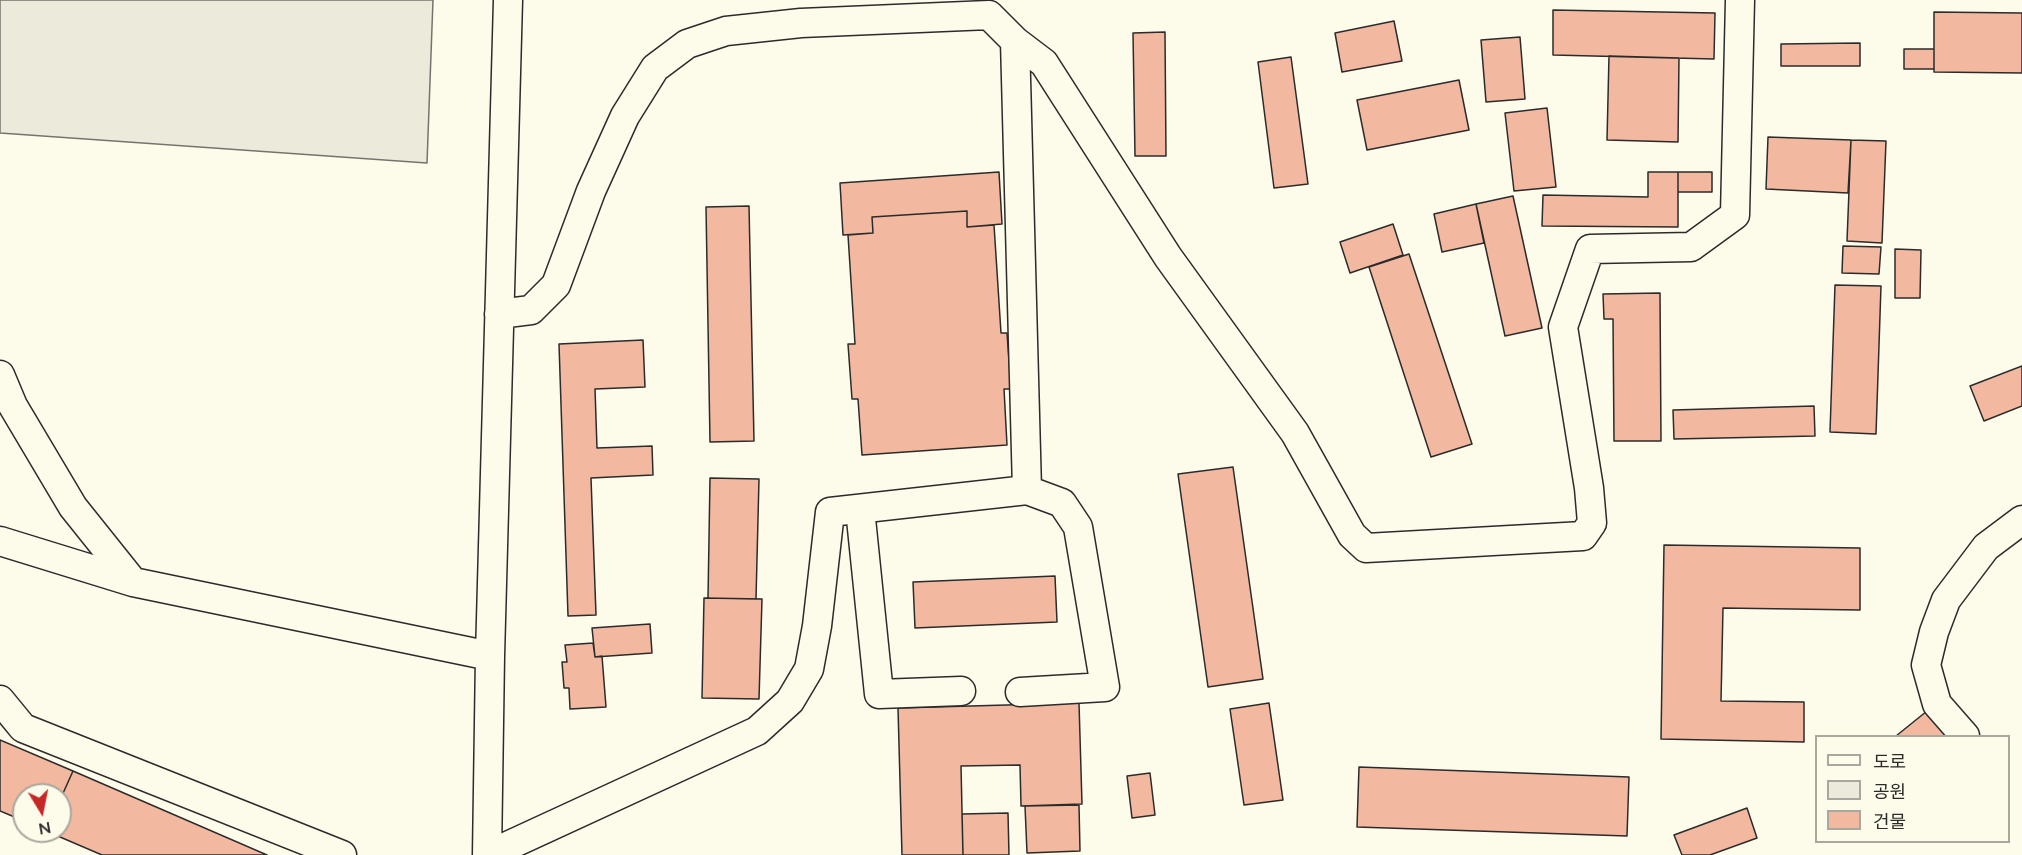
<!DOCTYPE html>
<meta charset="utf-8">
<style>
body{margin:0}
#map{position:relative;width:2022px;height:855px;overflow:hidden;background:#fdfbea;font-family:Lato,"Noto Sans KR",sans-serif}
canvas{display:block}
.legend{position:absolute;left:1815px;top:735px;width:195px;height:108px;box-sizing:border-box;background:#fdfbea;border:2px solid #a9a89e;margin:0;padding:8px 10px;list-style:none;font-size:18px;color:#2b2b2b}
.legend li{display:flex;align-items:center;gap:12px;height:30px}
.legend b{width:30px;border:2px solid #a9a89e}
.north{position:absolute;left:12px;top:783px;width:60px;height:60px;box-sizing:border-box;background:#fdfbea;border:2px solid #a9a89e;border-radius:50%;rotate:170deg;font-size:16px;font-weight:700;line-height:24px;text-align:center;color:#2b2b2b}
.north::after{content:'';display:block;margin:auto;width:21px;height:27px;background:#c62828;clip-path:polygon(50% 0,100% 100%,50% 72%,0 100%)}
</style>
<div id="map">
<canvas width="2022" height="855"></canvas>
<ul class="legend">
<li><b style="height:8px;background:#fdfbea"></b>도로</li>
<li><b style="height:16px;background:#ecebdb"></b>공원</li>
<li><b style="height:16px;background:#f2b8a0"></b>건물</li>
</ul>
<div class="north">N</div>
</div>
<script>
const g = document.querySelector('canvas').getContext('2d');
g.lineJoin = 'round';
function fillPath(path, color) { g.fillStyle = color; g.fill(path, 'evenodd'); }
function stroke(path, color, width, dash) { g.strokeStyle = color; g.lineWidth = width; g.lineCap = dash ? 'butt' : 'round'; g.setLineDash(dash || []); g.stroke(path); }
const green = new Path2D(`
 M0,0H433L427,163L0,133Z`);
const building = new Path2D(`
 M1553,10L1715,13L1714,59L1553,55Z
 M1934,12L2022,13V73L1934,72Z
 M1394,21L1402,61L1342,72L1335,33Z
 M1165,32L1166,156H1135L1133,33Z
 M1520,37L1525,99L1486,102L1481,40Z
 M1860,43V66H1781V44Z
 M1904,49H1934V69H1904Z
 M1609,56L1679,58L1678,142L1607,140Z
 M1291,57L1308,184L1274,188L1258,62Z
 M1459,80L1469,130L1367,150L1357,100Z
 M1547,108L1556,187L1514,191L1505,113Z
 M1768,137L1851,140L1848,193L1766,189Z
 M1851,140L1886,141L1882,243L1847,241Z
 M999,172L1002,224L967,227V211L872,217L873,233L843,235L840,183Z
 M1648,172H1678V227L1542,226L1543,195L1648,197Z
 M1678,172H1712V192H1678Z
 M1513,196L1542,328L1505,336L1476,204Z
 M1476,204L1484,243L1442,252L1434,214Z
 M749,206L754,441L710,442L706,207Z
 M967,211V227L994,225L1001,333H1007L1011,389H1004L1007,445L862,455L858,399H852L848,344H855L848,235L873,233L872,217Z
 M1393,224L1403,255L1350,273L1340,242Z
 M1843,246L1881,247L1879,274L1842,273Z
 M1895,249L1921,250L1920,298H1895Z
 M1409,254L1472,444L1431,457L1369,267Z
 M1835,285L1881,286L1876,434L1830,432Z
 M1660,293L1661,441H1614L1613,319H1604L1603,294Z
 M643,340L645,387L595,389L597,448L652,446L653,475L591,478L596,615L568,616L559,344Z
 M2022,366V406L1984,421L1970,386Z
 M1814,406L1815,436L1674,439L1673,410Z
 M1233,467L1263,679L1208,687L1178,474Z
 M710,478L759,479L756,599L708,598Z
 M1664,545L1860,548V610L1723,608L1721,701L1804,702V742L1661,739Z
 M1055,576L1057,622L915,628L913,582Z
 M704,598L762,599L759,699L702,698Z
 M650,624L652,653L595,657L592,628Z
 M593,643L595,657L602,656L606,707L570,709L569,688H564L562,662H567L565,645Z
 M1079,703L1082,804L1021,806L1020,765L961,766L963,855H902L898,708Z
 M1269,703L1283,800L1244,805L1230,709Z
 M1927,711L1949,736H1896Z
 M0,740L73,771L60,800V795H24V821L0,811Z
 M1359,767L1629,777L1627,836L1357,827Z
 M73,771L267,855H102L46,831H60V800Z
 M1150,773L1155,815L1132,818L1127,776Z
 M1079,805L1080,851L1027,853L1025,806Z
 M1747,808L1757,838L1710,855H1682L1674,835Z
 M1008,813L1009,855H963L962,814Z`);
const minor = new Path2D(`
 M499,314L531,310L556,285L591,191L625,116L655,68L687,44L726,31L801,23L989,15L1015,41L1044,63L1168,257L1295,433L1352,535L1366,548L1583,536L1592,523L1589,488L1563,327L1590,249L1691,247L1735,215L1740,0
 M0,375L13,406L73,507L133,582
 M860,509L879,694L961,691
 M0,541L133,582L490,656
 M1020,692L1105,687L1078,527L1062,503L1027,490
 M0,700L23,728L342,855
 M1965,736L1937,704L1926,665L1934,632L1946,600L1986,547L2022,520
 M487,855L490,656L508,0
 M488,855L757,731L790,701L809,669L817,626L830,512L1027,490L1015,41`);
fillPath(green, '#ecebdb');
stroke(green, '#74746e', 1.5);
fillPath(building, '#f2b8a0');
stroke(building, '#2b2b2b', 1.5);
stroke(minor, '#2b2b2b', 31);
stroke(minor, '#fdfbea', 28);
</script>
